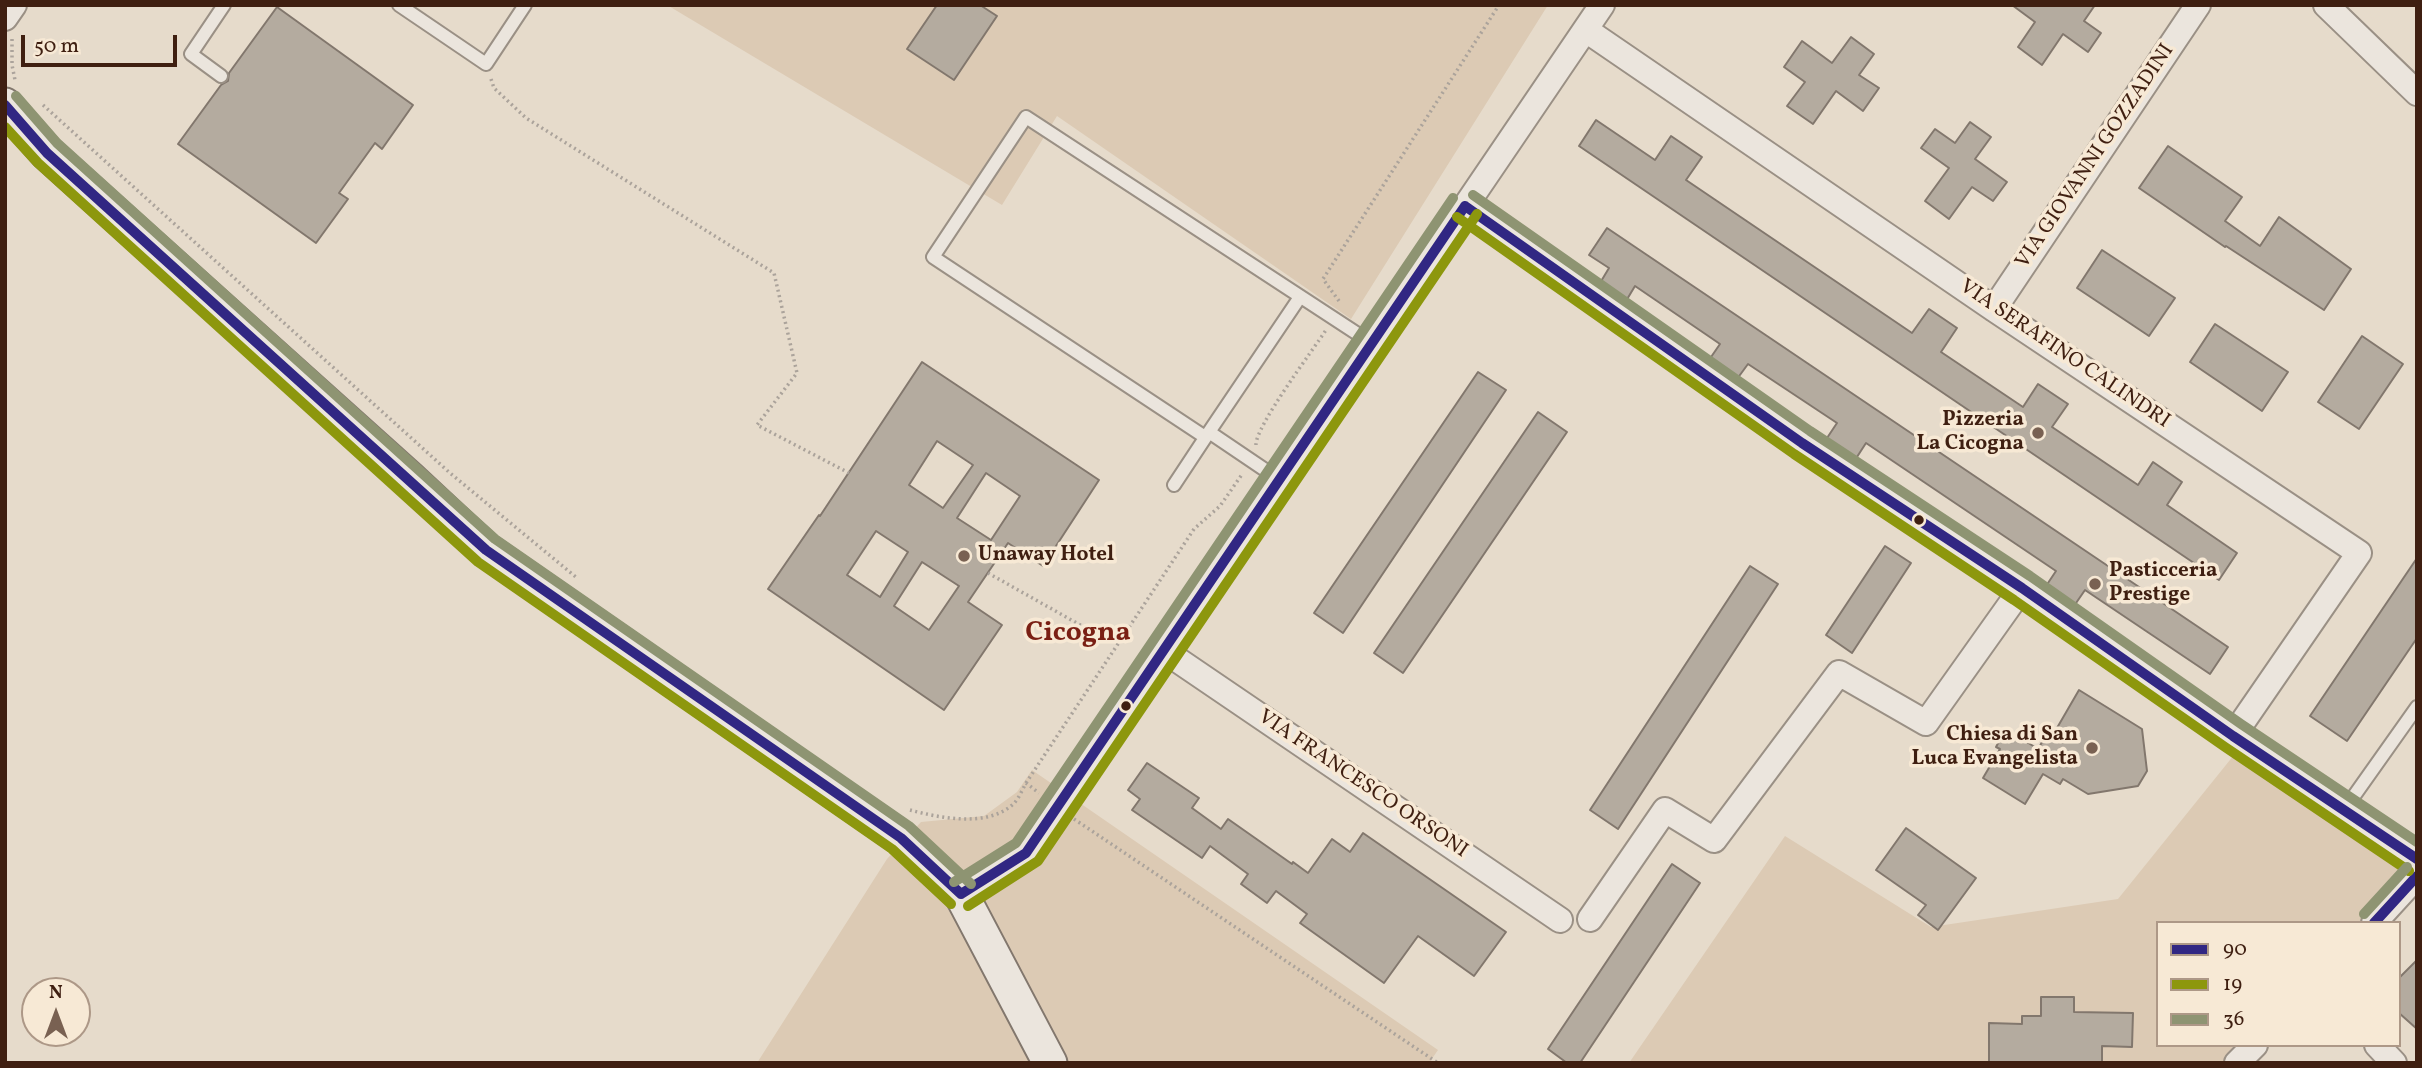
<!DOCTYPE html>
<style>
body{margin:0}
#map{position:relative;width:2422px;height:1068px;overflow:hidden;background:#e6dbcb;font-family:Vollkorn,serif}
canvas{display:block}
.frame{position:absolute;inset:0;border:7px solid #3f1f11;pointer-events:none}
.legend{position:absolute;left:2156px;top:921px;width:245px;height:126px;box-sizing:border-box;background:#f7e9d5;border:2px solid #ad9887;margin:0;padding:9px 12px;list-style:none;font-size:21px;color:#3f1f11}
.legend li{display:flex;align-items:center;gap:14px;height:35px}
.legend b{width:35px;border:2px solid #ad9887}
.north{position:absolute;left:21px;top:977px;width:70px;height:70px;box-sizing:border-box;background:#f7e9d5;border:2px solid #ad9887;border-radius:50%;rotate:0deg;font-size:19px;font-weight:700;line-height:28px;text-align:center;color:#3f1f11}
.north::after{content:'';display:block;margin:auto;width:24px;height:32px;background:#796152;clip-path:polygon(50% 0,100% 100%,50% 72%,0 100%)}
.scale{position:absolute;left:21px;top:35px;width:156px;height:32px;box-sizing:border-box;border:4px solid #3f1f11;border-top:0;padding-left:9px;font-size:21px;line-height:24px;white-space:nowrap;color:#3f1f11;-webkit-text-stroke:5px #f7e9d5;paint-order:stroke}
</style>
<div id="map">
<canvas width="2422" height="1068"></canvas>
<div class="frame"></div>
<ul class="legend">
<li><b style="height:9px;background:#312783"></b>90</li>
<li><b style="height:9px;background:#8d970d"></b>19</li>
<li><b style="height:9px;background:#8e9472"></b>36</li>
</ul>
<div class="north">N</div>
<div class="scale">50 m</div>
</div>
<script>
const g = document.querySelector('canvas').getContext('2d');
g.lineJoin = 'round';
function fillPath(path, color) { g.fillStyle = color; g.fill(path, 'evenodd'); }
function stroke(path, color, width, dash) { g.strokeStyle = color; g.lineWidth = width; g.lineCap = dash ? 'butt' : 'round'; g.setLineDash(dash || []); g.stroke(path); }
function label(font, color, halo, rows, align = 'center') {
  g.font = font + ' Vollkorn,serif'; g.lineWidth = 7; g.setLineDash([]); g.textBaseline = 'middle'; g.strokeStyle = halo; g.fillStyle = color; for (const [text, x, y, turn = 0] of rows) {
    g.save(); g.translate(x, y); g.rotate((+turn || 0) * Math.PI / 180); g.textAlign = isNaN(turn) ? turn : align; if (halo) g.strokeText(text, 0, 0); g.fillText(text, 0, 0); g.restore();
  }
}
const green = new Path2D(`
 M667,5H1548L1351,319L1057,116L1002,205Z
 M2238,750L2417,866L2376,923H2158V1045H2257L2239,1063H1629L1785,836L1931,927L2118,899Z
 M1032,770L1438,1050L1429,1063H757L887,859L921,822L984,816L1017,792Z`);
const building = new Path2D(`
 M937,5H980L997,16L954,80L907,49Z
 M2012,5H2095L2084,21L2101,33L2088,52L2063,34L2042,65L2018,47L2035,22Z
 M277,7L413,105L382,149L375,143L339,193L348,199L316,243L178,144L221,85L228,81L229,73Z
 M1851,37L1874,54L1859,75L1879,88L1863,111L1836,91L1813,124L1787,106L1805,82L1784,67L1802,41L1832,63Z
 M1596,120L1655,160L1671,136L1702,157L1686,180L1912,333L1929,309L1957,328L1941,352L2023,407L2038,384L2068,404L2052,427L2138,485L2153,462L2182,482L2167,505L2237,553L2219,580L1579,146Z
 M1970,122L1991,137L1975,159L2007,182L1993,201L1972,187L1949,219L1925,201L1949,168L1921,148L1935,129L1955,143Z
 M2168,146L2242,197L2225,221L2260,246L2279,217L2351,269L2324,310L2226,246L2225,247L2139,188Z
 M1607,228L2228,647L2210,674L2085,590L2074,606L2046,586L2056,571L1866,443L1855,460L1825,441L1837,423L1748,364L1737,379L1709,360L1720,344L1635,286L1626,301L1600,283L1609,268L1589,255Z
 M2102,250L2175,298L2149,336L2077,288Z
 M2215,324L2288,372L2262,411L2190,362Z
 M2362,336L2403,364L2359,429L2318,402Z
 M922,362L1099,480L1043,566L1008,543L968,602L1002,625L944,710L768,589L819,515L820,516ZM937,441L973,465L943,508L909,485ZM986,473L1020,496L991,540L957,518ZM876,531L908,552L880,597L847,575ZM922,562L959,586L929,630L894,606Z
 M1478,372L1506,390L1343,633L1314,613Z
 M1538,412L1567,432L1403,673L1374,653Z
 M1885,546L1911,563L1852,653L1826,635Z
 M2417,558V638L2347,741L2310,716Z
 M1750,566L1778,584L1618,829L1590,810Z
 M2079,690L2142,729L2147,771L2138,786L2088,794L2063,779L2060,784L2043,774L2025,804L1983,778L2000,749L1996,747L2006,729L2038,749L2045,737L2050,740Z
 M1147,763L1199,798L1192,808L1221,829L1228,819L1292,864L1293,862L1308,873L1332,839L1350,852L1363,833L1506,932L1474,976L1418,936L1384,983L1300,923L1307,914L1276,891L1267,903L1241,884L1248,874L1210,846L1202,858L1132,810L1140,799L1128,790Z
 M1906,828L1976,878L1938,930L1918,915L1926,905L1876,870Z
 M1672,864L1700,883L1580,1063H1567L1548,1049Z
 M2417,960V1029L2399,1013V978Z
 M2041,997H2074V1012L2133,1013L2132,1047L2102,1046V1063H1989V1023L2022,1024V1016H2041Z`);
const path = new Path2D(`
 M12,39V65L15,80
 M491,79L494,88L526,118L774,273L797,373L757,425L849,473
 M43,105L450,473L577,578
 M1339,301L1323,279L1499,5
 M1256,445C1255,427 1313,350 1326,330
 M988,573L1082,626
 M1026,783L1194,529L1220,506L1243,473
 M910,810C940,818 985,827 1011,806C1018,801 1022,790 1026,783L1039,793
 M1074,819L1438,1063`);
const lane = new Path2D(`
 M399,5L486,64L525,5
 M221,76L191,54L224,5
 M1209,432L1300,297
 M1205,437L933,257L1026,117L1373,344
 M1174,485L1209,432L1280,480
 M2344,810L2417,707`);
const street = new Path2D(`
 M2326,5L2417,93
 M5,18L14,5
 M1586,30L1994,309L2359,553L2233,736
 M1465,206L1802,443L2022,588L2233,736L2417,859
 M1994,309L2198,5
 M1163,650L1560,920
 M961,894L1026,853L1602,5
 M1590,919L1665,810L1714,840L1839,673L1926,723L2022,588
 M2374,923L2417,876
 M2377,1045L2394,1063
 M2237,1063L2255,1045`);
const secondary = new Path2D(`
 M5,105L47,153L410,479L486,550L901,838L961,894L1050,1063`);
const bus1 = new Path2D(`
 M5,105L47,153L486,550L901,838L961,894
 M1465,206L1802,443L2022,588L2233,736L2417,859
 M961,894L1026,853L1465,206
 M2374,923L2417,876`);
const bus2 = new Path2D(`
 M5,127L38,163L478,562L892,849L951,904
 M1457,217L1794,454L2014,600L2225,747L2409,871
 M968,906L1038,861L1477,214`);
const bus3 = new Path2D(`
 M16,96L57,143L495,539L909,826L971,884
 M1473,195L1810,431L2030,576L2241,724L2417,842
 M954,882L1016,843L1453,198
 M2364,914L2407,867`);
const markers = [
 [2038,433,7,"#796152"],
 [1919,520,6,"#3f1f11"],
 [964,556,7,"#796152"],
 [2095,584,7,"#796152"],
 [1126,706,6,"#3f1f11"],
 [2092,748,7,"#796152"]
];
const streetNames = [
 ["VIA GIOVANNI GOZZADINI",2096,157,-56],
 ["VIA SERAFINO CALINDRI",2064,355,34],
 ["VIA FRANCESCO ORSONI",1362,785,34]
];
const poiNames = [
 ["Pizzeria",2024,421],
 ["La Cicogna",2024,445],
 ["Unaway Hotel",978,556,"left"],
 ["Pasticceria",2109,572,"left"],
 ["Prestige",2109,596,"left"],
 ["Chiesa di San",2078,736],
 ["Luca Evangelista",2078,760]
];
const districtNames = [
 ["Cicogna",1078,635]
];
fillPath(green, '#dccab4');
fillPath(building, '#b4ab9f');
stroke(building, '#82776d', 2);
stroke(lane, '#9a9085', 16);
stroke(street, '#9a9085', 28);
stroke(secondary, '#82776d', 37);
stroke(path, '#aba39b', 3.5, [2, 3.5]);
stroke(lane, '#ebe5dd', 12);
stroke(street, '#ebe5dd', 24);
stroke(secondary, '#ebe5dd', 33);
stroke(bus1, '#312783', 10);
stroke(bus2, '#8d970d', 10);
stroke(bus3, '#8e9472', 10);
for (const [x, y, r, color] of markers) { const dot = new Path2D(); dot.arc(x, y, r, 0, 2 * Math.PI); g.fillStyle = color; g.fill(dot); stroke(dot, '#f7e9d5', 2.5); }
label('21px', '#3f1f11', '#f7e9d5', streetNames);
label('bold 21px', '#3f1f11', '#f7e9d5', poiNames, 'right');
label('bold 28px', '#7a1f14', '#f7e9d5', districtNames);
</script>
